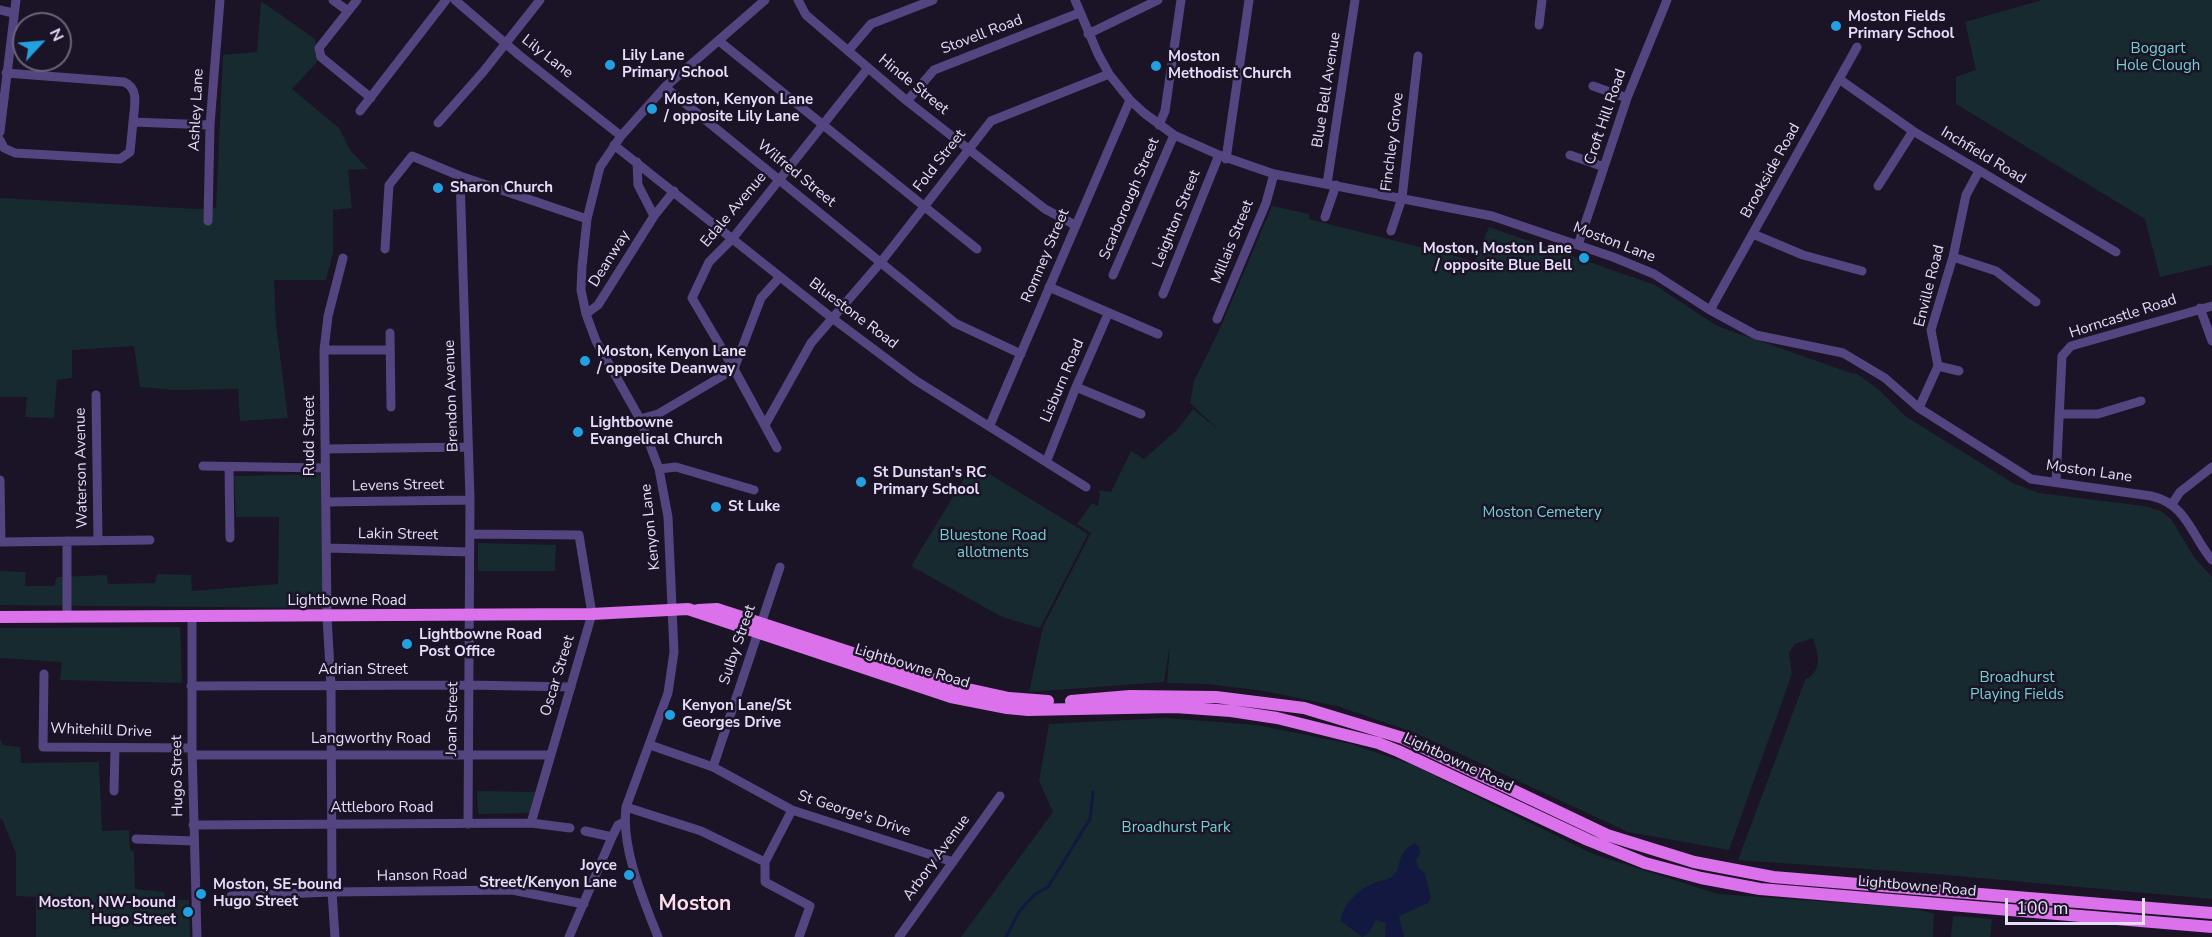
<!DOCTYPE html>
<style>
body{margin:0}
#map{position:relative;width:2212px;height:937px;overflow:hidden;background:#1b1326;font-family:"Nunito Sans",sans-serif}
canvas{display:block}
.north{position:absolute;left:12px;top:12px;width:60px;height:60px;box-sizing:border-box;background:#1b1326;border:2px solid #6d647b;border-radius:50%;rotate:64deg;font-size:16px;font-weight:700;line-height:24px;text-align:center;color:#e7ddfa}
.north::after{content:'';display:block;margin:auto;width:21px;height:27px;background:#22a1e1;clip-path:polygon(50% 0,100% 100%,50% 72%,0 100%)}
.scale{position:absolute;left:2005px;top:898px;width:140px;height:27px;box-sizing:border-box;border:3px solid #e7ddfa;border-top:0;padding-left:8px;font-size:18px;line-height:21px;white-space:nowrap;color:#e7ddfa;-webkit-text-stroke:4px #1b1326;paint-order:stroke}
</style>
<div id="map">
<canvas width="2212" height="937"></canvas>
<div class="north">N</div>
<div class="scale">100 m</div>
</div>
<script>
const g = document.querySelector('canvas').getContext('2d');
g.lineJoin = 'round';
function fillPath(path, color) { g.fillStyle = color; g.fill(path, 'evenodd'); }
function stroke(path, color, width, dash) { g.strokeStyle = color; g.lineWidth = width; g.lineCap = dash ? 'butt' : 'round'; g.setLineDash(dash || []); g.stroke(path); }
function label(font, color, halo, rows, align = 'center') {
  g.font = font + ' "Nunito Sans",sans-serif'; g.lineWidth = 5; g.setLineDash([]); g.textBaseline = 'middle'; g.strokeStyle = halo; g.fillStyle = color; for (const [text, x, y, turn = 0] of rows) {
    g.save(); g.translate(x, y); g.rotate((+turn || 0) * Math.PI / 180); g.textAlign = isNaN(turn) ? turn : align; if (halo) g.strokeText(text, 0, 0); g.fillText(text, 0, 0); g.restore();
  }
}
const green = new Path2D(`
 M2042,0H2212V265L2160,277L2145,219L1956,104V77L1976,70L1965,22Z
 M261,1L315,39L318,61L292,89L339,128L350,150L368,169L348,170L352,208L333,210V253L326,280H274L276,324L288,418L240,421L238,389L174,390L140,387L134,346L72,350V378L57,380L54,418L25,417L27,397H0V198L197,209L216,208L223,55L257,52Z
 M1272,206L1309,214V219L1475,261L1489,227L1655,285L1717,326L1854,374L1856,373L1878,389L1905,416L2013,483L2039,493L2144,506L2161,511L2171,519L2194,557L2212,577V899L1936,874L1738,860L1805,680C1824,669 1818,656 1813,638L1795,644L1789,653L1792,674L1729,850L1628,832L1415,733L1337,706L1264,691L1207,684L1167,683L1170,644L1164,682L1029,692L1043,627L1091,533L1077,524L1092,503L1098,506L1100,494L1098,490L1111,492L1131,451L1144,459L1178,429L1193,409L1219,430L1190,403L1194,381L1221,326Z
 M973,464L1088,534L1040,628L1002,617L911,566Z
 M323,474V608L0,605V571L26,572L25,586H54L57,577L107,575L108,584L155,583L157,574L191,575L192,591L278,584L279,517H236L234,476Z
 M478,543L556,545L555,571H478Z
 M180,627L182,683L60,680L62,662L0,658V628Z
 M1165,718L1257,725L1351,744L1413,765L1593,854L1718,894L1913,908L1934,914L1933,937H961L1053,812L1039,781L1049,724Z
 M0,739L3,745L20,747L21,763L99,762L102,831L129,830L130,850L134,851L135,889L164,892L166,900H189L190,937H36V897L16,896V853L2,819H0Z
 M477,791L536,792L530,813L478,814Z
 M1953,916L1992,919L1990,937H1951Z`);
const water = new Path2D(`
 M1415,843L1419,847L1420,853L1416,861L1419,869L1424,872L1431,897L1428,903L1399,916L1404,937H1385L1386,923L1376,920L1368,934L1362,937L1341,921C1342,904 1359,889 1374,883C1379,881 1387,880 1392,877C1404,867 1394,853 1415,843Z`);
const stream = new Path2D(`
 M1006,937L1019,912L1035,894L1048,887L1090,819L1093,792`);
const minor = new Path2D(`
 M333,0L348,11
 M357,0L319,48L321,57L371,98
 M455,0L519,55L621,136
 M798,0L806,15L907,101L1045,209L1075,225
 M1075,0L1098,54L1109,74L1130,100L1144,113L1174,135L1219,155L1274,174L1492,216L1613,257L1654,274L1710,310L1756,335L1843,353L1885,378L1919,408L2031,479L2151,496C2187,504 2191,535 2212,560
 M0,10L13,13
 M1539,25L1542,0
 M1088,34L1158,0
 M719,41L977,249
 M848,51L871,24L933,0
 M6,73L124,82C140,88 134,108 133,122L210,125
 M1839,79L1913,131L2116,252
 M1593,86L1627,98
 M665,87L955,323L1021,354
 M907,101L934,70L1079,13
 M360,111L446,0
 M438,123L483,72L540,0
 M1159,125L1165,111L1181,0
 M0,132L16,0
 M0,140L4,148L15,153L120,159L130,152L133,122
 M614,145L832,318L915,380L1086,487
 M1570,155L1604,167
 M1226,159L1249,0
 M637,162L638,185L654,216
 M460,176L470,500L468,824
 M1327,184L1355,0
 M1878,186L1913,131
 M1325,217L1336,185
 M208,221L210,125L220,0
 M1391,231L1402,198L1418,56
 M1753,234L1803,255L1862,271
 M1578,245L1627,98L1667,0
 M385,249L389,185L412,156L460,176L587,219
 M1953,257L1996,271L2036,302
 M1113,275L1174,135
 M1049,287L1158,334
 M1163,294L1219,155
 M2200,308L2212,341
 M1710,310L1857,47
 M586,314L598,305L654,216L674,191
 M1217,319L1266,203L1274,174
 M390,333L391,407
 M324,350H390
 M1938,366L1959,371
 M1076,387L1141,414
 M96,395L98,541
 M1919,408L1938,366L1931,330L1953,257L1966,195L1979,171
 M2059,414H2098L2141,401
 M640,419L658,414L734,369L761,298L780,277
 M765,425L811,343L881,262L991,121L1109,74
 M990,425L1130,100
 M777,448L734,369L692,298L709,262L733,238L868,68
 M325,449L468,447
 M1047,460L1076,387L1108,314
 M203,466L325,468
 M229,467L230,538
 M659,469L676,467L754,490
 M0,480L1,542L150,540
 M2056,482L2062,356L2071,346L2212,306
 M326,502L470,500
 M2172,504L2180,492L2212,467
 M470,534L579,535L592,614L531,823
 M67,541V616
 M327,548L469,552
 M192,615V748L197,937
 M44,674L43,747L192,748
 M191,686L469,685L571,687
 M650,745L713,767L792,810L953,862
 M192,755H549
 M713,767L780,567
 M114,791L115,749
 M626,807L701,831L765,862
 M792,810L765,862V882L810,906L799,937
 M193,825L531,823L570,828
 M585,831L612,837
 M136,839L194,841
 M231,896L332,892L512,890L584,904
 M335,937L332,892L331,686L327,617L324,350L328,316L343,258
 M569,937L612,837L618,825L624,822
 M658,937C643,899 621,848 626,807L668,693L674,652L668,517L659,469L640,419L596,341L586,314L581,290L582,267L587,219L600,167L621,136L665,87L765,0
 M899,937L1000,796`);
const major = new Path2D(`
 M698,610L717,609L954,686L1009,698L1048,701
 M0,617L592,614L688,609L951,697L1007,708L1028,710L1175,707L1231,711L1277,718L1378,743L1398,751L1588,840L1645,863L1701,878L1760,889L2212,927
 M1071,701L1130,696L1216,697L1304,708L1403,738L1607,835L1694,862L1773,877L2212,913`);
const markers = [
 [1836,26,6,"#22a1e1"],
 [610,65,6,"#22a1e1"],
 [1156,66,6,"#22a1e1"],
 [652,109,6,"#22a1e1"],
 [438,188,6,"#22a1e1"],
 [1584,258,6,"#22a1e1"],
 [585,361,6,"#22a1e1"],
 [578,432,6,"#22a1e1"],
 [861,482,6,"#22a1e1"],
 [716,507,6,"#22a1e1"],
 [407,644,6,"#22a1e1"],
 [670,715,6,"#22a1e1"],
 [629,875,6,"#22a1e1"],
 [201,894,6,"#22a1e1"],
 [188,912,6,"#22a1e1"]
];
const poiNames = [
 ["Moston Fields",1848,17],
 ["Primary School",1848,34],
 ["Lily Lane",622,56],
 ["Primary School",622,73],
 ["Moston",1168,57],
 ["Methodist Church",1168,74],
 ["Moston, Kenyon Lane",664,100],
 ["/ opposite Lily Lane",664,117],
 ["Sharon Church",450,188],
 ["Moston, Moston Lane",1572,249,"right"],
 ["/ opposite Blue Bell",1572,266,"right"],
 ["Moston, Kenyon Lane",597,352],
 ["/ opposite Deanway",597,369],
 ["Lightbowne",590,423],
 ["Evangelical Church",590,440],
 ["St Dunstan's RC",873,473],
 ["Primary School",873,490],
 ["St Luke",728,507],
 ["Lightbowne Road",419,635],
 ["Post Office",419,652],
 ["Kenyon Lane/St",682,706],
 ["Georges Drive",682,723],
 ["Joyce",617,866,"right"],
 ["Street/Kenyon Lane",617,883,"right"],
 ["Moston, SE-bound",213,885],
 ["Hugo Street",213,902],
 ["Moston, NW-bound",176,903,"right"],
 ["Hugo Street",176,920,"right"]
];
const streetNames = [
 ["Stovell Road",982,35,-21],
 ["Lily Lane",547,57,38],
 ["Hinde Street",913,85,39],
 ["Blue Bell Avenue",1327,90,-81],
 ["Ashley Lane",197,110,-87],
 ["Croft Hill Road",1606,117,-71],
 ["Finchley Grove",1393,142,-83],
 ["Inchfield Road",1983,156,31],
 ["Fold Street",940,161,-52],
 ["Brookside Road",1771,171,-61],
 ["Wilfred Street",796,174,39],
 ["Scarborough Street",1130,199,-67],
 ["Edale Avenue",734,210,-50],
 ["Leighton Street",1177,219,-68],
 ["Millais Street",1233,242,-68],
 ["Moston Lane",1614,243,21],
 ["Romney Street",1046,256,-67],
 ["Deanway",610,259,-58],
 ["Enville Road",1930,286,-76],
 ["Bluestone Road",853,314,37],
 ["Horncastle Road",2123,317,-18],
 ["Lisburn Road",1063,381,-67],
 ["Brendon Avenue",452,396,-92],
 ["Rudd Street",310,436,-90],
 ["Waterson Avenue",82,468,-91],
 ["Moston Lane",2089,472,8],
 ["Levens Street",398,486,-1],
 ["Kenyon Lane",651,527,-96],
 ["Lakin Street",398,535,1],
 ["Lightbowne Road",347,601],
 ["Sulby Street",738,645,-71],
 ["Lightbowne Road",912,667,17],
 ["Adrian Street",363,670],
 ["Oscar Street",558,676,-73],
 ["Joan Street",453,719,-89],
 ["Whitehill Drive",101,731,2],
 ["Langworthy Road",371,739],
 ["Lightbowne Road",1458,763,25],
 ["Hugo Street",178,776,-91],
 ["Attleboro Road",382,808],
 ["St George's Drive",854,814,18],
 ["Arbory Avenue",937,858,-54],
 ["Hanson Road",422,876,-1],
 ["Lightbowne Road",1917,887,5]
];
const parkNames = [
 ["Boggart",2158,49],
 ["Hole Clough",2158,66],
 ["Moston Cemetery",1542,513],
 ["Bluestone Road",993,536],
 ["allotments",993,553],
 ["Broadhurst",2017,678],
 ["Playing Fields",2017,695],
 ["Broadhurst Park",1176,828]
];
const districtNames = [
 ["Moston",695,905]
];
fillPath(green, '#172a2f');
fillPath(water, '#121840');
stroke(stream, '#121840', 3);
stroke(minor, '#54447f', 9);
stroke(major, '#db72ec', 12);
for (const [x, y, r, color] of markers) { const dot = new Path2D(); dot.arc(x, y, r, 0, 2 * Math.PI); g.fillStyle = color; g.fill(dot); stroke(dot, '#1b1326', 2); }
label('bold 15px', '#e7ddfa', '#1b1326', poiNames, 'left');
label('15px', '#e7ddfa', '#1b1326', streetNames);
label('15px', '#71d2d0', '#1b1326', parkNames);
label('bold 21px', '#fbdeea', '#1b1326', districtNames);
</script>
